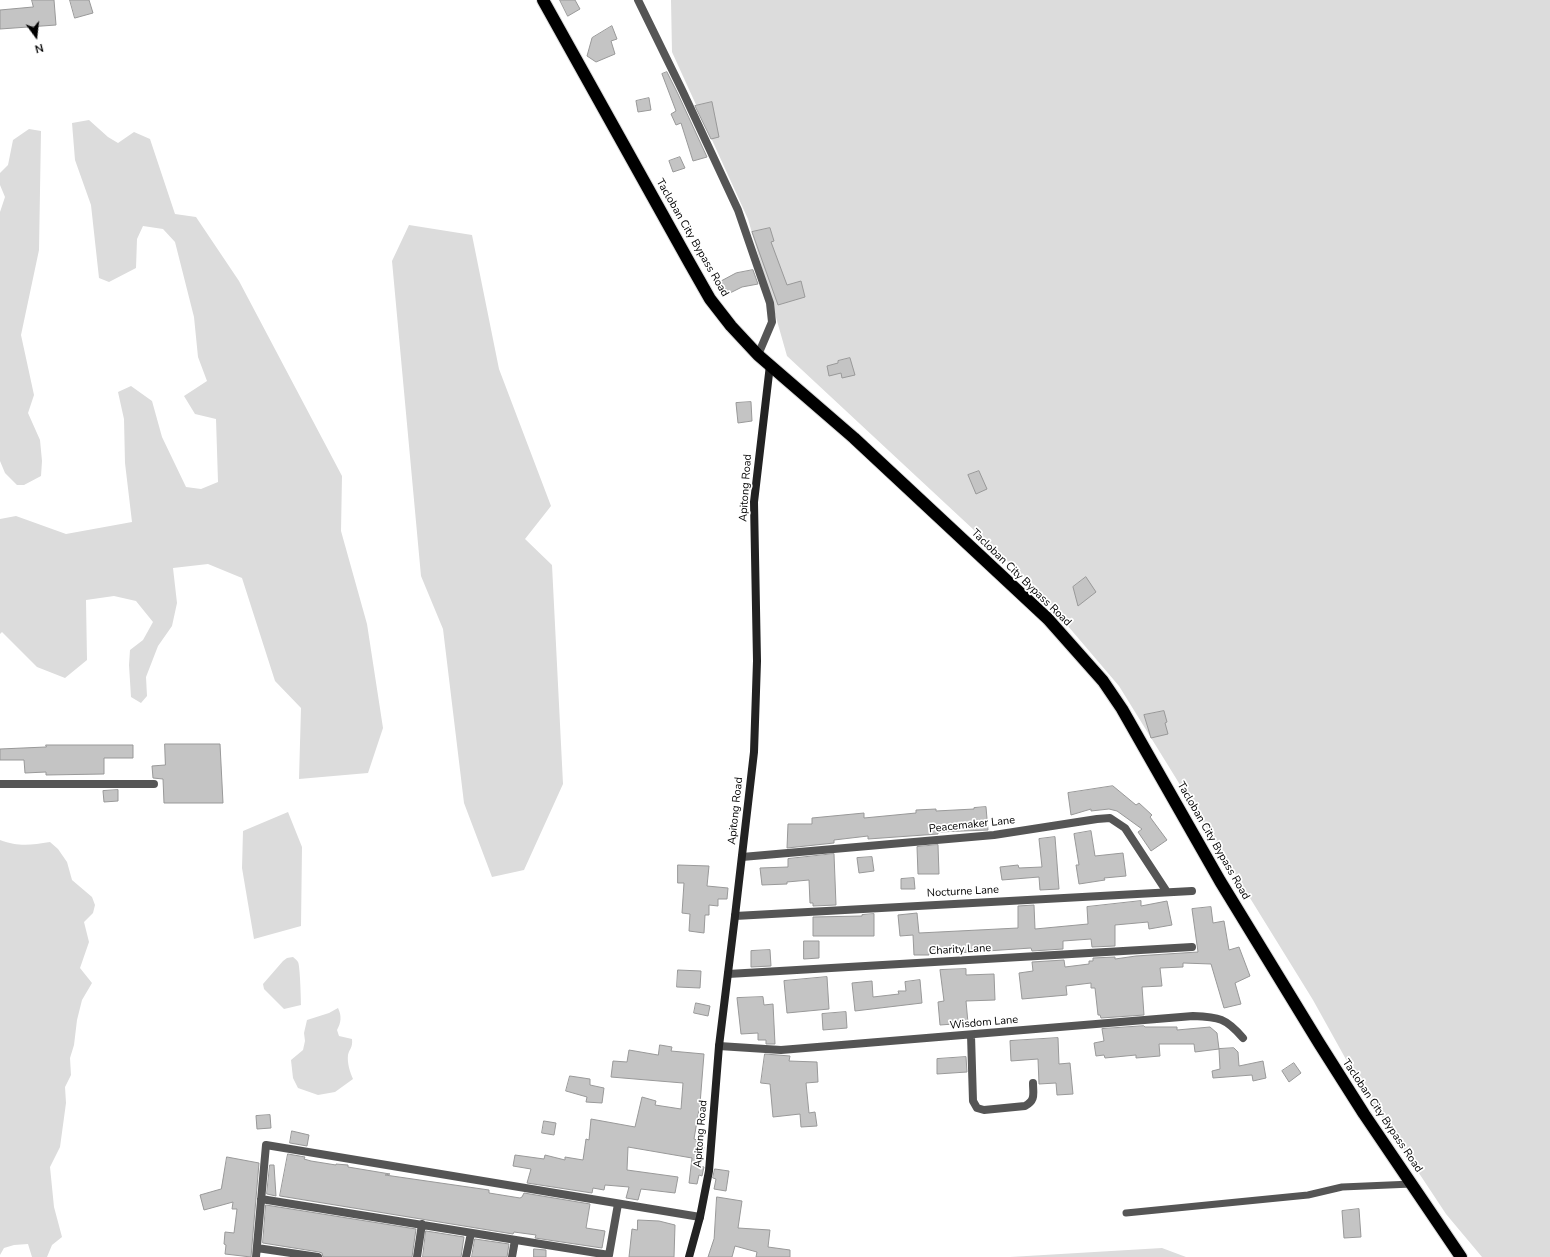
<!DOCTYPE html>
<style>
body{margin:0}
#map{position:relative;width:1550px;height:1257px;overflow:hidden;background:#fff;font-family:"Nunito Sans",sans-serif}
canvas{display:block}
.north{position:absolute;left:16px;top:16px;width:40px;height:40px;-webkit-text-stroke:3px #fff;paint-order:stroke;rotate:165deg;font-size:11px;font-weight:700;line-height:16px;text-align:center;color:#000}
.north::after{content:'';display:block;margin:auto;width:14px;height:18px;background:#000;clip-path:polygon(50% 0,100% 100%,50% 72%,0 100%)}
</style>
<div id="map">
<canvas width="1550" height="1257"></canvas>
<div class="north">N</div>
</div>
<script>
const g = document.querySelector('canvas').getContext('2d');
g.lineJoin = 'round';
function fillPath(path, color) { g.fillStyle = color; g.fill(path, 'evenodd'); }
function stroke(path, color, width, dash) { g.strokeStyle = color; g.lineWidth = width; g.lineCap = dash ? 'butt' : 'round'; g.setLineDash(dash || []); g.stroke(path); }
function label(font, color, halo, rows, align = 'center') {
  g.font = font + ' "Nunito Sans",sans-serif'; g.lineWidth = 3.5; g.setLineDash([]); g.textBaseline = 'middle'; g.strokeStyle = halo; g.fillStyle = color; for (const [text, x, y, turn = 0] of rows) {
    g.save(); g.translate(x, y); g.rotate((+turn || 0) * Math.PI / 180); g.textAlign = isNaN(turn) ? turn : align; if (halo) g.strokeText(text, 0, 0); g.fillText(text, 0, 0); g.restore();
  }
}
const green = new Path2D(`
 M671,0H1550V1257H1482L1446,1214L1358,1081L1313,1000L1119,686L1033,585L787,356L748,219L672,52Z
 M89,120L108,137L118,143L134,132L150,139L175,214L196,217L239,281L342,476L341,531L367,624L383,728L368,773L299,779L301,708L275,681L242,578L208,564L173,568L177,603L172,626L158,646L146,677L147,696L141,703L131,697L129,665L130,650L143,640L153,622L136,601L114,596L86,600L87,660L65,678L37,667L2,632L0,634V519L16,516L66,534L132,522L125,463L124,419L118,392L131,386L152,401L162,437L186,487L201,489L218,482L216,419L195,414L184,396L207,381L198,357L194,317L175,242L163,229L143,226L137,239L136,268L109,282L99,278L91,205L75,160L72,123Z
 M29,129L41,131L39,250L21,335L34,395L28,413L40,440L42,461L41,476L24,485H17L5,473L0,461V212L5,197L0,185V173L8,165L13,140Z
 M409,225L472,235L499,369L551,506L525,539L552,565L563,784L524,870L492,877L464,803L443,629L421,576L392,261Z
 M288,812L302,847L301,926L254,939L242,868L243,831Z
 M0,840C19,847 31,845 50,842L58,849L67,862L72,880L92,897L95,905L93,913L84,922L89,942L80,968L92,983L82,1000L77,1020L74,1045L70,1058L71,1075L65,1087L66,1103L60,1147L50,1167L54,1207L62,1237L52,1245L47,1257H32L28,1244L14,1245L4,1248L0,1255Z
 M293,957C295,959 297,960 298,962C300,965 301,999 301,1005L284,1009L264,989L263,984L283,961L287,958Z
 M338,1008C342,1016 341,1023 337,1030L339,1036L352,1039C353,1048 349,1049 348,1055C347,1063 350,1072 353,1079L335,1092L318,1095L298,1088L293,1078L291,1060L303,1050L305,1041L304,1033L307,1020L329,1013Z
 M1162,1248L1186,1257H1009H1010Z`);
const building = new Path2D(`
 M32,0H54L56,25L0,29V10L33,7Z
 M70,0H89L93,13L75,18Z
 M560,0H575L580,9L568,16Z
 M612,26L617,39L611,41L615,54L596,62L587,56L592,38Z
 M667,72L678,94L707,157L693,161L681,123L676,125L671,114L676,111L662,74Z
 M649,98L651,110L638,112L636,101Z
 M712,102L719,137L711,139L695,106Z
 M680,157L685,168L673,172L669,161Z
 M770,228L774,241L771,242L787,285L801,281L805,297L778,305L752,232Z
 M753,270L758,284L742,287L728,294L721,281L736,273Z
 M850,358L855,375L842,378L841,373L829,376L827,366L838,363V361Z
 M751,402L752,421L738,423L736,403Z
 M979,471L987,489L976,494L968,475Z
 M1086,577L1096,592L1078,606L1073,587Z
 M1164,711L1167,722L1165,723L1168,734L1151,738L1144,715Z
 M165,744H220L223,803H164L163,779L153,778L152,766L165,765Z
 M46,745H133V758H104V774L46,775V772L25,773L24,760H0V749L46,747Z
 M1113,786L1136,805L1139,803L1152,815L1150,817L1167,840L1151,851L1138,832L1142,829L1117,811L1109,809L1091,811V809L1071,815L1068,793Z
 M118,790V801L104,802L103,791Z
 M986,807L988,830L938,832V834L868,839V836L834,840V843L787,848L788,824H812V818L864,813V818L916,813V810L936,809V811L974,809V808Z
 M1091,831L1095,856L1123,853L1126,876L1104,878L1105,880L1079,884L1076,865H1079L1074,834Z
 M1055,837L1059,889L1040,890L1039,877L1002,880L1000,867L1018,865L1019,868L1042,867L1039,839Z
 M938,845L939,874H918L917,847Z
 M834,854L836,905L813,906V903H810L809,880L787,882V884L762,885L760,868L788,867V859Z
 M872,857L874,871L859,873L857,858Z
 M678,865L709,866L707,886L728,888L727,899H718V906L709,905V915H705L704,933L689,931L690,914L682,913L684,883H678Z
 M914,878L915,889H901V879Z
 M1141,901V906L1167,901L1172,925L1149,929L1148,922L1115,925V946L1092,947L1091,939L1063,941V949L1032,951L1031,948L957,953V948L929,950V955H914L913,935L900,936L898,915L917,913L919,933L1018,928V906L1034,905L1035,929L1088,924L1087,907Z
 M1211,907L1213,923L1224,921L1229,950L1239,947L1250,976L1235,983L1241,1004L1224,1008L1211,964L1183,963V967L1160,968L1162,986L1142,987L1144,1015L1101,1018L1100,1015H1098L1095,988H1091V983L1066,986L1067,995L1022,999L1019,973L1033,971L1032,962L1064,960L1065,967L1089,964V961H1093V958L1115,957V959L1136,956L1198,952L1192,909Z
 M874,914V936H813V917L862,916V915Z
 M804,941H819V958L804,959Z
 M770,950L771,966L751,967V951Z
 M966,969V975L994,974L995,1000L966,1001L968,1023L940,1025L938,1002L944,1001L940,970Z
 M678,970L701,971L700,988L677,987Z
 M827,977L829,1009L787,1013L784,981Z
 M920,980L922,1003L855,1011L852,983L872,981L873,997L899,994L898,991H906L905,982Z
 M763,997L764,1005L773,1004L775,1044H766V1040H758V1033L741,1034L737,998Z
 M696,1003L710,1006L708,1016L694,1013Z
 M846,1012L847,1028L823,1030L822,1014Z
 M1144,1026L1145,1027H1177V1030L1210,1027L1217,1033L1219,1049L1195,1052L1194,1044H1159L1160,1056L1136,1058V1055L1105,1058L1104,1055L1096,1056L1094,1043L1104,1041L1102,1029Z
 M1058,1038L1059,1064L1070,1063L1073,1094L1057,1095L1056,1083L1039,1084L1038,1059L1011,1061L1010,1041Z
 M660,1045L672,1047L671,1051L704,1054L700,1104L694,1139L697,1140V1146L704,1147L700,1166L704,1167L702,1176L699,1175L697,1184L689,1183L692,1158L628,1147L627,1170L678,1177L675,1193L641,1189L638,1200L626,1198L629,1187L605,1185L604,1190L593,1188L592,1193L527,1183L531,1169L513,1166L515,1155L544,1159L545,1155L565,1160V1157L583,1160L586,1139L589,1140L591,1119L635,1127L642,1097L656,1101L655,1105L681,1109L683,1083L611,1077L613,1061L627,1062L629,1050L658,1055Z
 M1234,1048L1238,1052L1239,1066L1263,1061L1266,1078L1253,1081L1252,1075L1213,1078L1212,1071L1220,1069L1219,1049Z
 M765,1054L790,1056L789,1061L817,1062L818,1082L806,1083L809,1113L815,1112L817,1126L801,1127L800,1114L773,1117L770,1084L761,1083Z
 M966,1057L967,1072L937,1074V1059Z
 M1294,1063L1301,1073L1289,1082L1282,1071Z
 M570,1076L590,1079V1085L604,1088L602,1103L586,1102L587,1097L566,1091Z
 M270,1115L271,1128L257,1129L256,1116Z
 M544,1121L556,1123L554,1135L542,1133Z
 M292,1131L309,1135L307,1146L290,1143Z
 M288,1154L305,1157L304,1159L311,1161L336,1165V1164L348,1165V1167L390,1174L385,1175L489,1190V1193L520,1198L522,1197L524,1193L590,1204L586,1228L605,1231L602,1248L535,1238L536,1235L514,1232L513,1234L280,1196Z
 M227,1157L259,1163L251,1257L225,1254L226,1245L224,1244L225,1232L234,1233L237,1209H232L233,1202L204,1210L200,1195L221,1189Z
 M270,1165H274L276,1196L267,1194Z
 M715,1169L729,1171L726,1191L714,1189L716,1179L713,1178Z
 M717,1197L742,1201L738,1228L770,1230L768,1247L790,1250V1257H756L757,1252L735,1246L732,1257H708L714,1239Z
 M266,1205L416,1229L412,1257H323L322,1253L319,1252L263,1243Z
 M1359,1209L1361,1237L1344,1238L1342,1211Z
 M638,1220L659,1221L675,1225L674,1257H629L632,1229L637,1230Z
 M426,1231L464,1237L461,1257H423Z
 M475,1239L509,1244L507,1257H472Z
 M534,1249L546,1250V1257H534Z`);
const lane = new Path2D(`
 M1126,1213L1308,1195L1342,1187L1412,1184`);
const street = new Path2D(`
 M638,0L683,92L738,210L770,303L772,322L758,355
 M0,784H154
 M742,857L994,835L1097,819L1110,818L1125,828L1167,892
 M735,916L1192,891
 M728,974L1192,947
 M971,1035L973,1101L977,1108L984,1110L1025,1106C1036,1100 1033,1094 1033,1083
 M719,1046L781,1050L1193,1016C1219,1017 1226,1018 1243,1038
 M261,1199L609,1255L618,1204
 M257,1248L318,1257
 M256,1257L266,1145L700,1217
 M417,1257L422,1224
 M466,1257L471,1233
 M512,1257L515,1240`);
const secondary = new Path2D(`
 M689,1257L700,1217L709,1171L719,1046L735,916L754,752L757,661L754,502L770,365`);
const highway = new Path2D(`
 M543,0L689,262L710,299L731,326L758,355L854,438L1048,619L1103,681L1122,709L1220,881L1319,1043L1364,1114L1461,1257`);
const streetNames = [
 ["Tacloban City Bypass Road",692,238,60],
 ["Apitong Road",746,488,-86],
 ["Tacloban City Bypass Road",1021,578,44],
 ["Apitong Road",736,811,-84],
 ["Peacemaker Lane",972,825,-6],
 ["Tacloban City Bypass Road",1213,841,60],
 ["Nocturne Lane",963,892,-3],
 ["Charity Lane",960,950,-3],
 ["Wisdom Lane",984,1023,-5],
 ["Tacloban City Bypass Road",1382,1116,56],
 ["Apitong Road",701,1134,-85]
];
fillPath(green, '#dcdcdc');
fillPath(building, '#c4c4c4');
stroke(building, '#999', 1);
stroke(highway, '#dbdbdb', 14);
stroke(lane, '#555', 7);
stroke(street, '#555', 8);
stroke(secondary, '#222', 8);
stroke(highway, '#000', 12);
label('11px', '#000', '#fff', streetNames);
</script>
